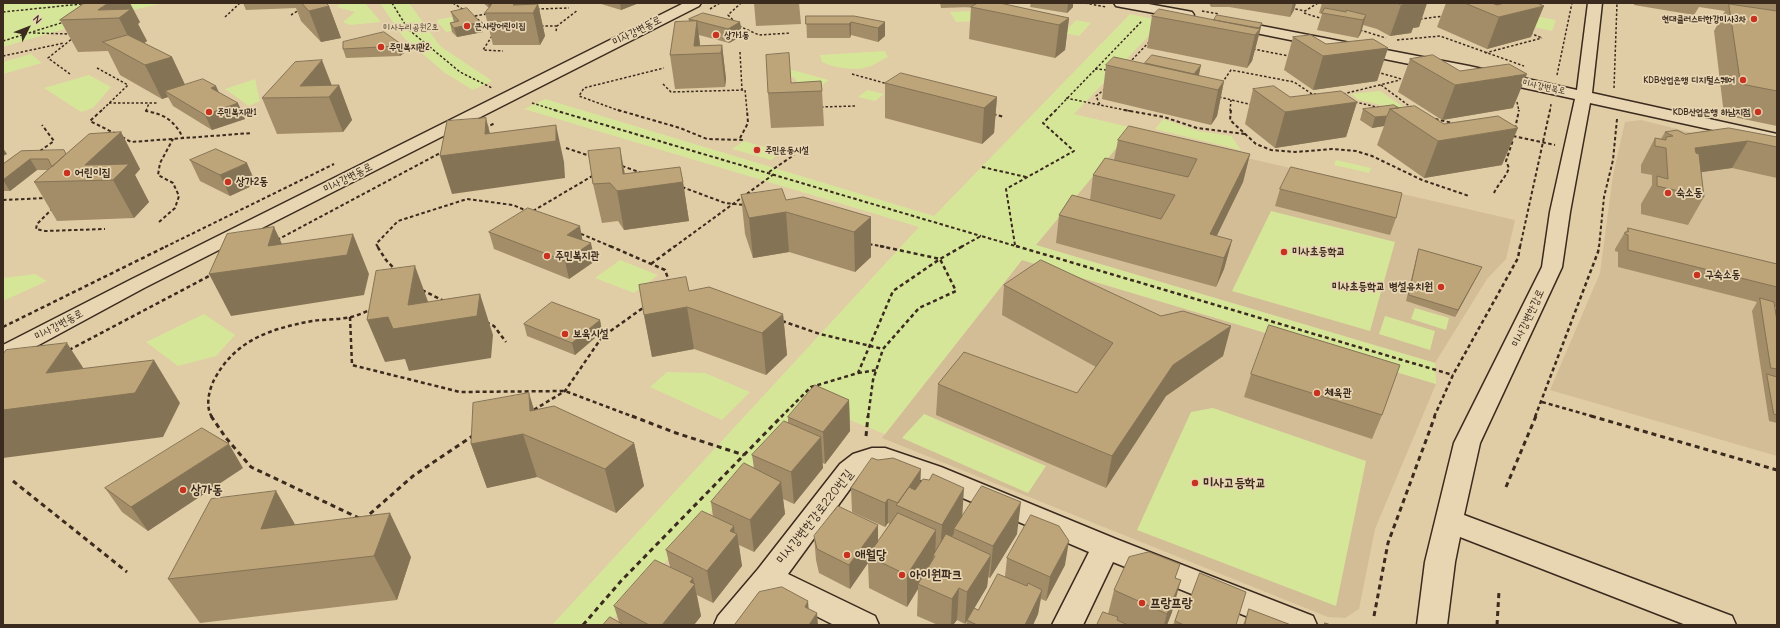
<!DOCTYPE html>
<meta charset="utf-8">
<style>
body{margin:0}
#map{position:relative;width:1780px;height:628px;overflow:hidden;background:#e0cca5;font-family:"Comic Neue",sans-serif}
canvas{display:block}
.frame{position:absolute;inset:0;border:4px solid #3b2a1e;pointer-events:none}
.north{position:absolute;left:8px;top:8px;width:40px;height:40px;-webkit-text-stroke:3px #e8d6b3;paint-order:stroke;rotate:48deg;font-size:11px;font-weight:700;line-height:16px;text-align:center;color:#3b2a1e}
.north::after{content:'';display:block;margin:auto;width:14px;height:18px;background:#3b2a1e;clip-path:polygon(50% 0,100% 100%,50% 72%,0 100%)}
</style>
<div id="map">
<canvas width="1780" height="628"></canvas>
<div class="frame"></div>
<div class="north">N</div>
</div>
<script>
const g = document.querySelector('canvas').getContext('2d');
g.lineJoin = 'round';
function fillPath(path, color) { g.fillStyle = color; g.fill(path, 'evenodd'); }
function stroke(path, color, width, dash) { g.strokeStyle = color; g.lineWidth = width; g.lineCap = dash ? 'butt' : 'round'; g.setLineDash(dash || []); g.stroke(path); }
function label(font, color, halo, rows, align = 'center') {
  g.font = font + ' "Comic Neue","Poor Story",sans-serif'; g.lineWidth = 3.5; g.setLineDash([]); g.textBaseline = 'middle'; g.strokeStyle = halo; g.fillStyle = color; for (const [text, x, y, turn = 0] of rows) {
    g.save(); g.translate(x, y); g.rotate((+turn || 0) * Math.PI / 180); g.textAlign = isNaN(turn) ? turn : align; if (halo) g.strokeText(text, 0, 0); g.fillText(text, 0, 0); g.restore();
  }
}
const built = new Path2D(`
 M1641,120L1777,154V456L1550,390L1600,273L1613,175L1625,122Z
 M1130,131L1515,220L1506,259L1487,279L1435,363L1035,245Z
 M1022,260L1436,384L1375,529L1359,609L1345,618L1328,617L882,438Z`);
const green = new Path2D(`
 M3,3H164L119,13L3,47Z
 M342,3H365L381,22L350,25L343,22L355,12L337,7Z
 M380,3H409L440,46L492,81L473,90L445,73L403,37Z
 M991,10L997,20L956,22L950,12Z
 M1130,14L1163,21L1074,114L1133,128L1036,245L1435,363L1436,384L1022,260L885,434L809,404L608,625H552L919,227L524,109L545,99L934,216Z
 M457,16L459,19L451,21L458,30L446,32L436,20Z
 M1534,16L1556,20L1552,31L1530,26Z
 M1076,20L1091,23L1079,36L1064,33Z
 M885,51L888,57C881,60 875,65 868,67C854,71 835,68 822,62L820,55Z
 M31,54L42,63L3,74V62Z
 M774,65L829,80L815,90L800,86L794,77H775Z
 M89,75L111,87L93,108L81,112L44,88Z
 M255,79L260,101L249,106L225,89Z
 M867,90L884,94L875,101L858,97Z
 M1380,91L1411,112L1359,100L1351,94Z
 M1163,119L1198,131L1231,136L1241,150L1155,129Z
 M744,141L782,152L771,160L732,149Z
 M1336,160L1371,168L1369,173L1334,165Z
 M1271,211L1395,242L1370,331L1232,291Z
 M620,260L658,275L634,293L595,278Z
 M35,274L47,281L3,301V278Z
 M1415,308L1449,318L1446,330L1411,319Z
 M204,314L235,335L216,356L178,366L146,342Z
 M1385,316L1435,331L1430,350L1379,334Z
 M667,372L705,373L750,392L722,420L650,387Z
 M1213,408L1366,461L1336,606L1137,530L1191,412Z
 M924,414L1046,466L1028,493L902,438Z`);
const pathFar3 = new Path2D(`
 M392,3L408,29L460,72L492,88
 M453,3L464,10
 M1085,3L1106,7
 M1291,8L1305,11L1318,3
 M537,9L569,8
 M710,9L720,3
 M1202,11L1219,14
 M3,12L91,3
 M1304,13L1323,19
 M291,15L299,10
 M474,16L491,31
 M475,16L487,14
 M225,17L240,3
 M1420,19L1444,16
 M736,23L728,15L741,3
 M541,26H557
 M739,26L759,35L791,33
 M1360,30L1386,38
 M556,31L557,26L578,10
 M33,33L70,34
 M1530,33L1542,38
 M492,36L483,50L503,51
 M1397,40L1440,36L1524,66
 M3,41L64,22
 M1253,49L1289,56
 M740,52L742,90
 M1485,53L1542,38
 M3,56L64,43
 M1129,63L1149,42
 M97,68L128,85L101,111
 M1095,69L1108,70
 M1377,72L1405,80
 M70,74L48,58L73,38
 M852,74L888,84
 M1557,75L1572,3
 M1222,83L1231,70L1294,82L1312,94H1316
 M663,84L671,92L745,90L747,111
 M1381,85L1412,108
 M1614,88L1617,3
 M1105,89L1096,96L1100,105L1130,111
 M1343,94L1400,80
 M1219,97L1253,105
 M1066,98L1100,105
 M1513,100L1517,102L1519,111
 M1355,102L1381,108
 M109,103H158
 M532,103L558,111
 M821,107L856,106
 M146,111L149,103
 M620,111L579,96L584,88L664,68
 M1055,111L1142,21
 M1230,111L1231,100
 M1550,111L1551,104`);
const pathFar2 = new Path2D(`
 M102,110L90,121L116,134
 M147,110L146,111C164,114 175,121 183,138
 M554,110L981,236
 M618,110L680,128L707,139L744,140
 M1124,110L1164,117L1197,128L1245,134
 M1231,110L1230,120L1256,144L1271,150L1295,152L1332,149L1356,151L1372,156L1422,180L1469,196
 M993,114L1004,117
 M1435,119L1453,123
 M485,128L495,123
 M1515,129L1519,110
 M1513,136L1555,145
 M122,137L131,142L252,133
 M740,138L748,123L747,110
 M566,148L590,156
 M40,151L54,141L42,125
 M622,166L642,173
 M982,167L1026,177
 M769,172L794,155
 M682,187L725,203L744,205
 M1494,193C1498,184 1506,177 1509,168L1506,161L1513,140
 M3,200L46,198
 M53,208L37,224L36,229L45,231L105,229
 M533,211L594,175
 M159,222L175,208L179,196L173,183L158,175L160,163L173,139
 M277,240L442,152
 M869,244L885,247
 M1015,245L1006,189L1074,151L1043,123L1056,110
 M165,247L334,164
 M378,247L376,244L398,221L467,199L513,205L612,247
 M674,247L774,174
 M961,247L981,236L1019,247
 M1520,247L1550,110
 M1599,247L1604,197L1613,160L1617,119`);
const pathFar1 = new Path2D(`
 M1016,246L1453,375
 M651,264L675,246
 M422,290L444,301
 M350,317L352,365L460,392L565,391L634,417
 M782,321L820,334L883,349L919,308L956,291L940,259L880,246
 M486,322L494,326L506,342
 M3,327L167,246
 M69,350L211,275
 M858,373L877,370
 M1542,402L1595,417
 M212,417C205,407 209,390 214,380C235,340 270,329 312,321C324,319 338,320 351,317C370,312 386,301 403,292L407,287V282L386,260L377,246
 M522,417L565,391L602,337L657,298L670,284L665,270L610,246
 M781,417L811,387L858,373L893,291L940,259L963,246
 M868,417L873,380L883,349
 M1434,417L1453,375L1518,258L1520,246
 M1535,417L1598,252L1599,246`);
const path = new Path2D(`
 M211,416L226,438L251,467L363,520L413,476L477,433L514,422L523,416
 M632,416L676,433L744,455
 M1591,416L1777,470
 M866,436L868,416
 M13,481L127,572
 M1506,487L1536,416
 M1374,616L1388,543L1435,416
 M583,625L621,581L782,416
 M1497,625L1499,591`);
const minor = new Path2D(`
 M1114,3H1143L1187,11L1192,12L1194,15L1192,18L1187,19L1121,7L1116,6Z
 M1588,3H1602L1592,93L1777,134V144L1590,103L1570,212L1562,267L1480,443L1464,515L1732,616L1736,625H1686L1460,537L1455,562L1447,625H1417L1425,562L1454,443L1542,267L1550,212L1575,99L1469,76L1231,28L1226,27L1224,24L1226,21L1231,20L1469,66L1577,90Z
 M872,448H885L941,467L1116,539L1313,616L1317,625H1268L1113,562L1083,625H1052L1089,552L923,481L892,470L885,468H872L858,478L788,574L875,616L879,625H834L772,594L748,625H714L718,616L758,569L840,464L853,454Z`);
const major = new Path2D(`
 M684,3H701L699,6L144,288L11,360L3,363V345L130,280Z`);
const wall = new Path2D(`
 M85,3L140,22L138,24L147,41L144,43L172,57L185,85L219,93L245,119L212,130L173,106L168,97L162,99L120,75L108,51L78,52L60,20Z
 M243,3H326L329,6L341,38L321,42L301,21L296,8L246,10Z
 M483,3H533V4H538L545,36L540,45H493L485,13L489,8Z
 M598,3H639L621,10Z
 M754,3H799L801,24L756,26Z
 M940,3H1000L1069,18L1065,50L1055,58L969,39L971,7H972L941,8Z
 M1031,3H1073V7L1067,13L1030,7Z
 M1209,3H1296L1294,10L1290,17L1229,7H1211Z
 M1322,3H1427L1419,27L1413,28L1411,33L1390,36L1377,29L1363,25L1361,33L1358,38L1317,30L1322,14L1319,13Z
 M1446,3H1537L1531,37L1487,49L1437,27Z
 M1634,3H1777V126L1724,115L1714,31L1725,11L1699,7L1694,15L1634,5Z
 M451,12L483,32L457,37L452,32L450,23L454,22Z
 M806,16L885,22V36L878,42L851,35L850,38H807Z
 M1152,16L1262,23L1252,61L1247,68L1147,48Z
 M689,19L740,22L742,36L729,43L699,35L700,46L722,45L726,79L725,87L675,89L670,55L689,21Z
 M384,32L404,53L400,56L346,58L343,49Z
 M1293,37L1326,44L1388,48L1377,81L1313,90L1284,70Z
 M1410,59L1460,71L1513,108L1442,120L1398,92Z
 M1145,63L1201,65L1198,76L1224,81L1217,116L1211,125L1102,99L1106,65L1145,64Z
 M791,83L822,91L824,126L771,128L768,93Z
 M885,83L997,97L994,133L982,144L885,118Z
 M331,85H339L352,120L343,132L277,134L262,98Z
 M1253,89L1290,97L1357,102L1346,137L1275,148L1245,124Z
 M1399,108L1502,165L1424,178L1377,145L1384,126L1372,128L1360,120L1363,109Z
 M121,132L140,169L135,175L149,202L134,218L57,221L34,182L48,170H37L10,191H3V164L21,151L67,154Z
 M1665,132L1685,134L1777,137V178L1732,168L1701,172L1704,197L1688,225L1641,214V204L1652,185V175L1641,173V165L1655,138L1661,139Z
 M1118,140L1250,154L1243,182L1216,236L1232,240L1224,269L1216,287L1056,243L1059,215L1090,200L1093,175L1114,160Z
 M190,160L256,184L230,196L200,181Z
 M625,174L683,182L689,221L624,230L618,221L602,223L593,184Z
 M1280,189L1396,218L1390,235L1275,206Z
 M741,195L786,200L871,217V257L855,272L789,252L753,258L745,234Z
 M1628,228L1777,264V307H1774L1777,321V423L1769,421L1752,311L1757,302L1618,267V252L1615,251V249L1625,232H1626Z
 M489,232L583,240L595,261L569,279L494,249Z
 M1419,249L1482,267L1455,317L1406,301L1417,255Z
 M1004,285L1161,316L1231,326L1223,356L1166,396L1106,488L936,415L938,384L1077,393L1096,367L1002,315Z
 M689,291L783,314L787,355L766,375L694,349L652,357L644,315Z
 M600,320L602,332L575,355L527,336L524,324Z
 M1251,374L1382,415L1372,439L1244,397Z
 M849,400L850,431L825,464L822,463L823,468L794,504L783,499L785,514L754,552L739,545L742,566L713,603L697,595L701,616L694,625H603L619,622L614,606L670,567L666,550L713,517L711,502L754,468L752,455L788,422V417Z
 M534,410L634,443L644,486L616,513L537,477L487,488L471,444Z
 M243,468L148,531L122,512L105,488Z
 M929,480L962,517L1017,534L990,578L988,577L987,587L974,608L978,610L1005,576L1007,558L1065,565L1046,601L1041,599L1038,614L1033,625H966L967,621L965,624L957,620L953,625H938L917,616L918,589L907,607L869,588L868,563L850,589L819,573L816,560L814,536L878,542L890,524L888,523L885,527L852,512L851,488L921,482Z
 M276,491L295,525L411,557L397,600L200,623L168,579Z
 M1176,578L1172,612L1167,625H1097L1108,614L1114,590Z
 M1182,601L1236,625H1173Z
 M1249,609L1291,625H1243Z`);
const shadedWall = new Path2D(`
 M108,3H130L140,22L138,24L147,41L135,50L119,18L98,10Z
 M488,3H508L489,8Z
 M515,3H533L534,10L538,4L545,36L540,45L533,13L513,5Z
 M620,3H639L621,10Z
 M1068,3H1073V7L1067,13Z
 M1293,3H1296L1294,10L1290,17Z
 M1411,3H1427L1419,27L1413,28L1411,33L1390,36L1401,5Z
 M329,6L341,38L321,42L309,11Z
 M1544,6L1531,37L1487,49L1499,17Z
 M1366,15L1361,33L1358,38L1363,20Z
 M1069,18L1065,50L1055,58L1059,25Z
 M697,21L701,53L694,46Z
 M480,22L483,32L457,37L454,28Z
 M740,22L742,36L729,43L728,29Z
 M851,22V35L850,38L849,24Z
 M885,22V36L878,42V28Z
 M1262,23L1252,61L1247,68L1255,35Z
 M401,44L404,53L400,56L397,46Z
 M722,45L726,79L725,87L721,53Z
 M1388,48L1377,81L1313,90L1323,56Z
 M172,57L188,91H165L168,97L162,99L145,65Z
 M322,60L334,91L339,85L352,120L343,132L329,97L300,86Z
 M1201,65L1199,75L1192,84L1194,74Z
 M1527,74L1513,108L1442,120L1455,85Z
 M1224,81L1217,116L1211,125L1218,90Z
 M216,86L223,101L211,88Z
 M997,97L994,133L982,144L984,108Z
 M1357,102L1346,137L1275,148L1285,112Z
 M238,103L245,119L212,130L205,115Z
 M1387,116L1384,126L1372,128L1375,117Z
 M486,118L494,149L556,125L564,162L565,178L452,194L440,156L485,134Z
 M1518,128L1502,165L1424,178L1438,141Z
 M121,132L140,169L135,175L149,202L134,218L113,180L85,165Z
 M1748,141L1732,168L1680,175L1695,148Z
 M3,148L7,154L3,156Z
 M620,148L627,185L683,182L689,221L624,230L617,191L623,174Z
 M1250,154L1243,182L1208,254L1210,234Z
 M30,159L37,170L10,191L3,180Z
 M247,163L256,184L230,196L220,175Z
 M786,212L789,252L753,258L749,218Z
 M871,217V257L855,272L854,232Z
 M580,226L583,243L567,235Z
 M274,227L291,263L353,234L369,274L364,295L231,316L209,274L268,246Z
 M1232,240L1224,269L1216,287L1224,258Z
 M591,243L595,261L569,279L565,261Z
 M415,266L430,307L480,294L493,335L491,358L409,371L405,359L385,362L367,320L408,305Z
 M1482,267L1479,273L1455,317L1458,310Z
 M687,307L694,349L652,357L644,315Z
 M783,314L787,355L766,375L762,333Z
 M600,320L602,332L575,355L572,343Z
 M1231,326L1223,356L1166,396L1106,488L1112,456L1173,365Z
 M67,343L95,386L154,360L180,403L163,437L3,458V410L46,373Z
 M529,393L542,436L530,411Z
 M849,400L850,431L825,464L823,432Z
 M523,434L537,477L487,488L471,444Z
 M821,437L823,468L794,504L791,472Z
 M634,443L644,486L616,513L605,469Z
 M229,444L243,468L148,531L131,507Z
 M921,469L920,493L898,503Z
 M781,482L785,514L754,552L750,520Z
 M964,488L962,520L954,529V533L940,557L942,525Z
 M276,491L301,535L261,529Z
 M888,499V523L885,527V503Z
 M1021,502L1017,534L990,578L993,546Z
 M390,513L411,557L397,600L374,556Z
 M878,525V549L868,556V563L850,589L849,565Z
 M734,526L735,536L737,534L742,566L713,603L707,571L730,531Z
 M936,530L935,563V556H933L932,567L918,584V589L907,607V575Z
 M1069,541L1065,565L1046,601L1050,577Z
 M991,555L987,587L965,624L967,592Z
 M693,578L701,616L694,625H662Z
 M1181,580L1172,612L1167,625H1164L1167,614Z
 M959,588L957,620L953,625H951L952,599Z
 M1042,590L1038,614L1033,625H1025Z
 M808,601L810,623L817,613L818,625H806L805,607Z`);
const building = new Path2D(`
 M85,3H108L98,10L131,9L119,18L60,20Z
 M302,3H326L329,6L309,11Z
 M493,3H515L513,5L538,4L533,13H485Z
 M978,3H1000L1069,18L1059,25L971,7Z
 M1398,3H1411L1401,5Z
 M1465,3H1492L1497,5L1504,3H1537L1544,6L1499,17Z
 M1729,4L1777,11V91L1741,84Z
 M467,8L480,22L454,28L450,23L459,21L451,12Z
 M1325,8L1346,12V10L1366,15L1363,20L1322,13Z
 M1159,9L1260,29L1255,35L1152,16Z
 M703,13L740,22L728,29L697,21L689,19Z
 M1217,15L1262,23L1259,28L1214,20Z
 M806,16H854L885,22L878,28L851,22L849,24H806Z
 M697,21L694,46L722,45L721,53L670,55L675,22Z
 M384,32L401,44L397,46L343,49V42Z
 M128,35L172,57L145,65L103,42Z
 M1311,35L1326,44L1373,39L1388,48L1323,56L1293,37Z
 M789,53L791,83L821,81L822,91L768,93L766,55Z
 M1152,55L1201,65L1194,74L1145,63Z
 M1433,55L1460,71L1509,64L1527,74L1455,85L1410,59Z
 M1114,57L1224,81L1218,90L1106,65Z
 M322,60L300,86L339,85L329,97L262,98L295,62Z
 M901,73L997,97L984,108L885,83Z
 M203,79L216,86L211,88L238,103L205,115L165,91Z
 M1274,86L1290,97L1341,91L1357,102L1285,112L1253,89Z
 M1394,105L1399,108L1390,109L1387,116L1375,117L1363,109Z
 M1415,106L1444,124L1498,116L1518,128L1438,141L1390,109Z
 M486,118L485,134L556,125V141L440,156L447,121Z
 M1129,126L1250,154L1210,234L1232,240L1224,258L1059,215L1072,195L1161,219L1175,195L1093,175L1105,158L1188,177L1197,159L1118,140Z
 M1729,128L1777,137V147L1748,141L1695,148L1696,153L1699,154L1704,197L1657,186V176L1668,179L1666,148L1655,146V138L1666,140V137L1673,136L1665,132L1677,130L1685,134Z
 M121,132L85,165L129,164L113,180L34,182L89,134Z
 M620,148L623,174L680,167L683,182L617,191L610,183L593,184L588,151Z
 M216,149L247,163L220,175L190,160Z
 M64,150L66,154L52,167L48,159H30L3,180V164L21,151Z
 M1291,167L1402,193L1396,218L1280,189Z
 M782,189L786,200L803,197L871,217L854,232L786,212L749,218L741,195Z
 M528,208L580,226L567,235L591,243L565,261L489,232Z
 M274,227L268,246L353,234L347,255L209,274L227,234Z
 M1628,228L1777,264V287L1628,250V235L1625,234V232H1628Z
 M1419,249L1482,267L1458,310L1409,295Z
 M1041,260L1161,316L1183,311L1231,326L1173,365L1112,456L938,384L964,352L1077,393L1113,343L1004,285Z
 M415,266L408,305L480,294L477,316L393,329L388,317L367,320L376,271Z
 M686,277L689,291L709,287L783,314L762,333L687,307L644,315L639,285Z
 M1760,298L1774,302L1777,321V369L1771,368Z
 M552,302L600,320L572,343L524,324Z
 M1269,325L1400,365L1382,415L1251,374Z
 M67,343L46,373L154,360L135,393L3,410V354L6,350Z
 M1767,374L1777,377V415L1774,414Z
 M815,385L849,400L823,432L788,417Z
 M529,393L530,411L554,406L634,443L605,469L523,434L471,444L473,403Z
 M784,421L821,437L791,472L752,455Z
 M202,428L229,444L131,507L105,488Z
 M872,458L878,460L893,458L921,469L898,503L888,499L885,503L851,488Z
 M744,463L781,482L750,520L711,502Z
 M933,474L964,488L942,525L896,505L909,487L915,490L923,479L929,480Z
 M982,486L1021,502L993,546L954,529Z
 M276,491L261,529L390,513L374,556L168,579L211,499Z
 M838,506L878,525L849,565L817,549L814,536Z
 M702,511L734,526L730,531L737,534L707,571L666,550Z
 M898,513L936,530L907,575L868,556Z
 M1031,515L1059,526L1069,541L1050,577L1007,558Z
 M946,534L991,555L967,592L959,588L952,599L918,584L935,556H933Z
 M1149,552L1180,564L1175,578L1181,580L1167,614L1114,590L1129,557Z
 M655,560L693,578L690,582L695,584L662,625H649L614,606Z
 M1200,573L1246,592L1236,625H1184L1175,621L1182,601L1188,603Z
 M998,574L1027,586L1028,583L1042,590L1025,625H977L967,620L974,608L978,610Z
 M782,587L808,601L805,607L817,613L809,625H737L735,624L759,592Z
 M1249,609L1291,625H1245Z
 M1103,612L1118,617L1117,620L1128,625H1097Z
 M610,617L624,625H603Z
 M1325,623L1331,625H1325Z`);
const markers = [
 [1754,19,4,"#c8321e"],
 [467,26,4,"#c8321e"],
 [716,35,4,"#c8321e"],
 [381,47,4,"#c8321e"],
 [1743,80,4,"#c8321e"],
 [209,112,4,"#c8321e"],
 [1758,112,4,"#c8321e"],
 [757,150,4,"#c8321e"],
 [67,173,4,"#c8321e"],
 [228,182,4,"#c8321e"],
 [1668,193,4,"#c8321e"],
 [1284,252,4,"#c8321e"],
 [547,256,4,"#c8321e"],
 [1697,275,4,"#c8321e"],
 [1441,287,4,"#c8321e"],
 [565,334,4,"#c8321e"],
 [1317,393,4,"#c8321e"],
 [1195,483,4,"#c8321e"],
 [183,490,4,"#c8321e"],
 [847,555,4,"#c8321e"],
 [902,575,4,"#c8321e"],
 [1142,603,4,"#c8321e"]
];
const farPoinames = [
 ["현대클러스터한강미사3차",1746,19,"right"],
 ["큰사랑어린이집",475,26],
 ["상가1동",724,35],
 ["주민복지관2",389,47],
 ["KDB산업은행 디지털스퀘어",1735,80,"right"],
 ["주민복지관1",217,112],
 ["KDB산업은행 하남지점",1750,112,"right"],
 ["주민운동시설",765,150]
];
const farParknames = [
 ["미사누리공원2호",411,27]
];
const farStreetnames = [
 ["미사강변북로",1544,87,12]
];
const streetNames = [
 ["미사강변동로",637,31,-27],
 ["미사강변동로",348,178,-27],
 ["미사강변한강로",1528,318,-65],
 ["미사강변동로",59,325,-28]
];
const poiNames = [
 ["어린이집",75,173],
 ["상가2동",236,182],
 ["숙소동",1676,193],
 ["미사초등학교",1292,252],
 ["주민복지관",555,256],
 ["구숙소동",1705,275],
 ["미사초등학교 병설유치원",1433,287,"right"],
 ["보육시설",573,334],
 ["체육관",1325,393]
];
const nearPoinames = [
 ["미사고등학교",1203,483],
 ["상가동",191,490],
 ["애월당",855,555],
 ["아이원파크",910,575],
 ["프랑프랑",1150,603]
];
const nearStreetnames = [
 ["미사강변한강로220번길",815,517,-52]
];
fillPath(built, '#d3bd96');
fillPath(green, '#d6e699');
stroke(minor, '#3b2a1e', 3);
stroke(major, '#3b2a1e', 3);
stroke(pathFar3, '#3b2a1e', 1.5, [2.5, 2]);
stroke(pathFar2, '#3b2a1e', 2, [3.5, 2.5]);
stroke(pathFar1, '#3b2a1e', 2.5, [4, 3]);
stroke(path, '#3b2a1e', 3, [5, 4]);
fillPath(minor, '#e8d6b3');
fillPath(major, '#e8d6b3');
fillPath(wall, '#a38d68');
fillPath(shadedWall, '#847355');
fillPath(building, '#bda479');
stroke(building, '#847355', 1);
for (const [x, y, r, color] of markers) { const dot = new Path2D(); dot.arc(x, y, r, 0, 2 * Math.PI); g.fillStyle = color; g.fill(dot); stroke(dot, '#e8d6b3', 1.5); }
label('bold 9px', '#3b2a1e', '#e8d6b3', farPoinames, 'left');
label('9px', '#4a3d2a', '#e8d6b3', farParknames);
label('9px', '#3b2a1e', '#e8d6b3', farStreetnames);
label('11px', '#3b2a1e', '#e8d6b3', streetNames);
label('bold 11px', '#3b2a1e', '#e8d6b3', poiNames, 'left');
label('bold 13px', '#3b2a1e', '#e8d6b3', nearPoinames, 'left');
label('13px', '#3b2a1e', '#e8d6b3', nearStreetnames);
</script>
